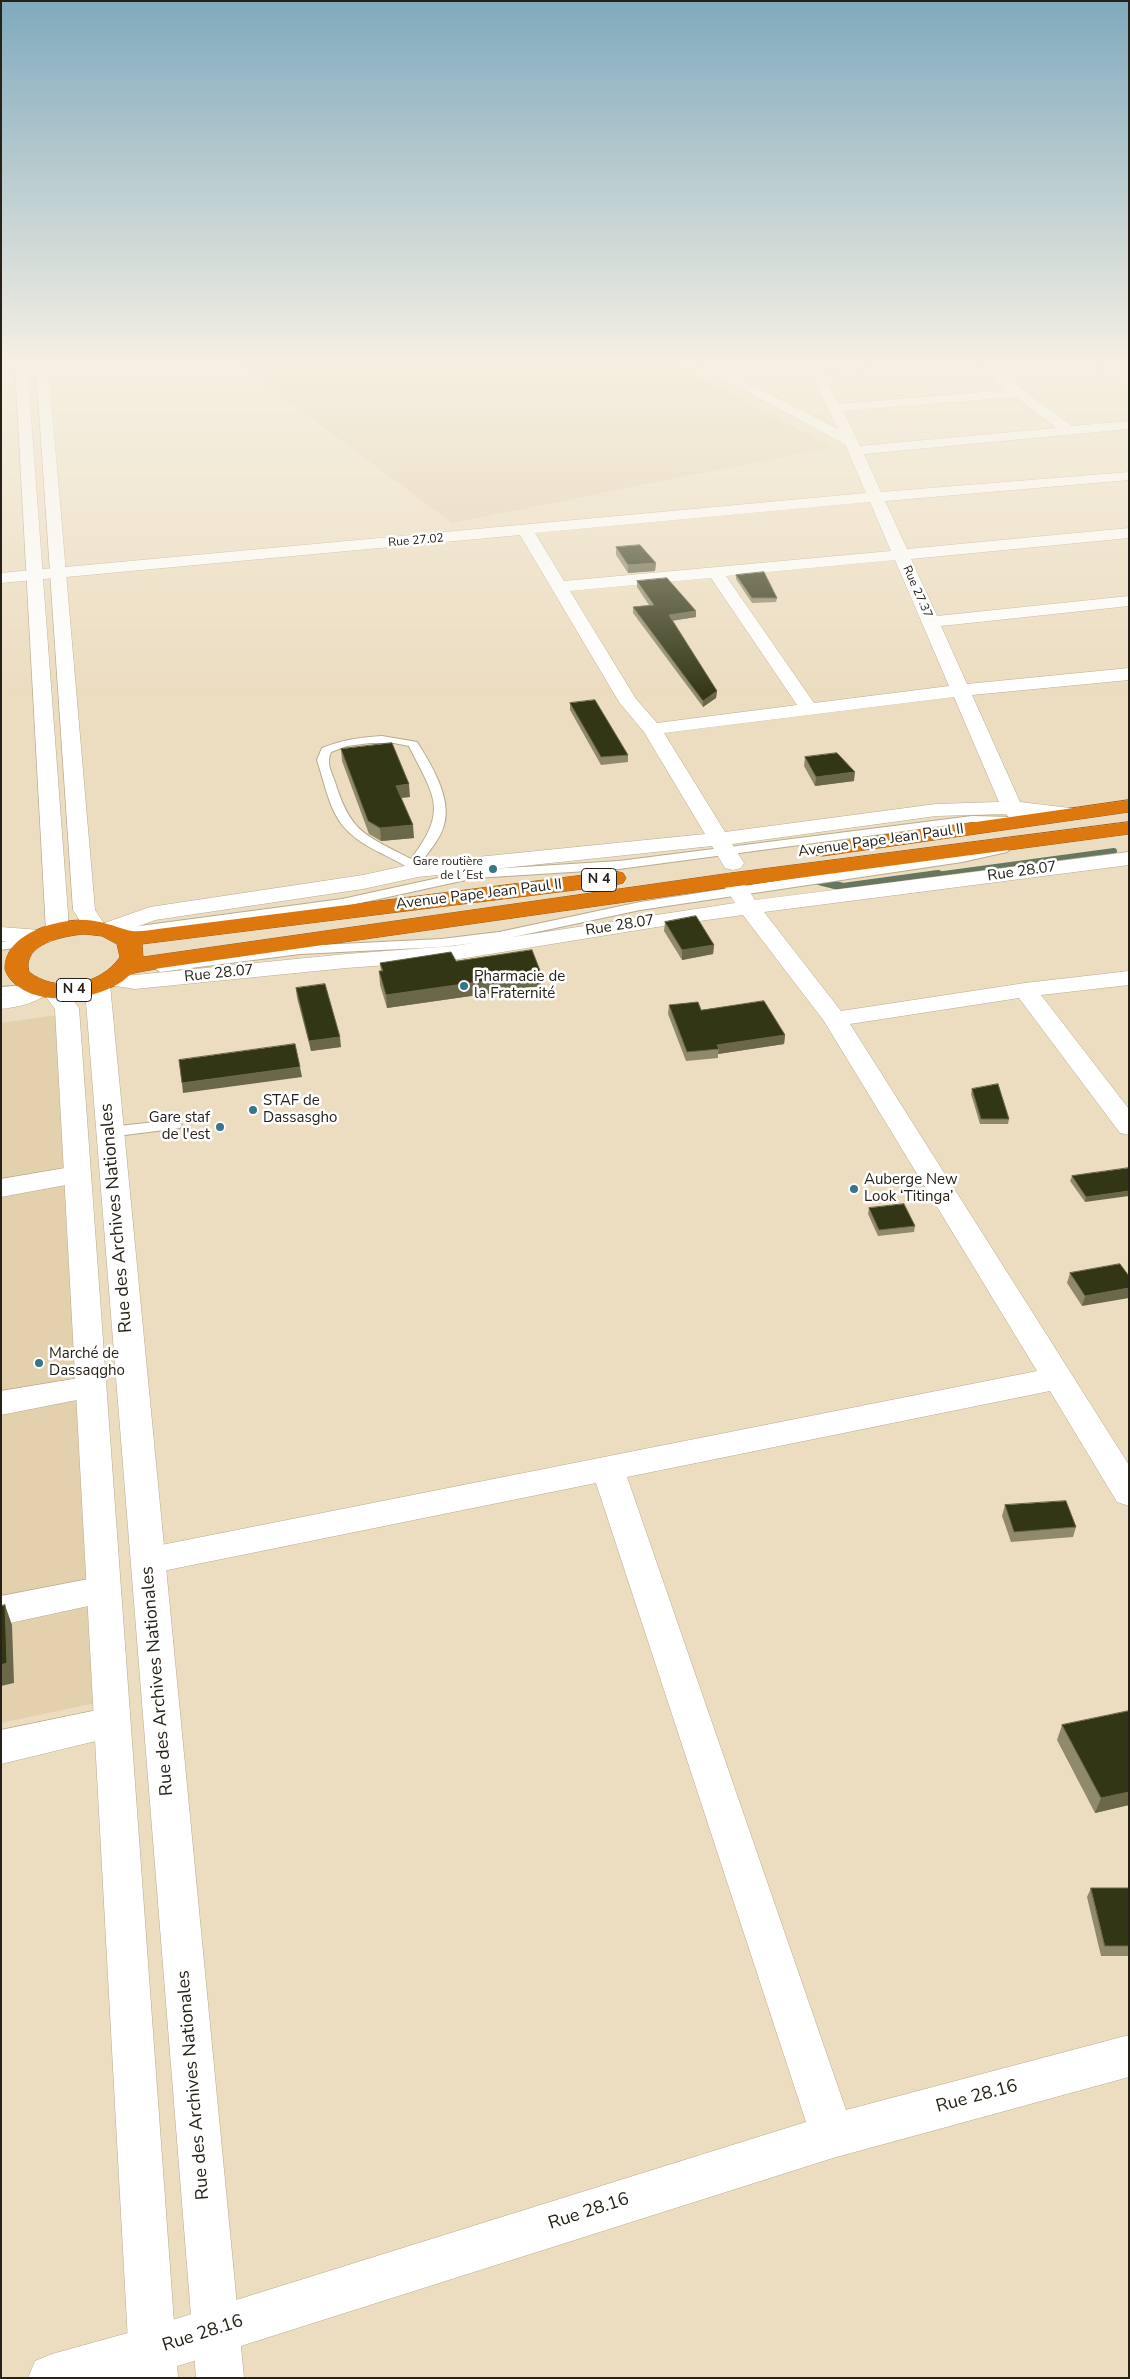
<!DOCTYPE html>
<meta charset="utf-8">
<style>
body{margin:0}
#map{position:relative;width:1130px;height:2379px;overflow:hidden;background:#ecddc0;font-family:"Nunito Sans",sans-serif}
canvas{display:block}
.frame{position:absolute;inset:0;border:2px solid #272217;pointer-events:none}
</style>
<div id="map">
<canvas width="1130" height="2379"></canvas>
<div class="frame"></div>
</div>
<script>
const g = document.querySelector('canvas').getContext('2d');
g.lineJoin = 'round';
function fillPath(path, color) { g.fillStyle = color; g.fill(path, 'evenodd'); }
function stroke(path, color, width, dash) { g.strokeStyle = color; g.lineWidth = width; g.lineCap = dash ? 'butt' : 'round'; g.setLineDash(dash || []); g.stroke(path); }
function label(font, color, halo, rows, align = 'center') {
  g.font = font + ' "Nunito Sans",sans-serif'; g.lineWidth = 5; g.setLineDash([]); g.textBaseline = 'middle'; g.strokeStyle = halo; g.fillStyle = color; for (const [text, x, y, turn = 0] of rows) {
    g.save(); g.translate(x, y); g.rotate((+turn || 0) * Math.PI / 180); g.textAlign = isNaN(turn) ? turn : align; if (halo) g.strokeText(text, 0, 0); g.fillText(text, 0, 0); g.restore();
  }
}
const built = new Path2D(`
 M239,364H673L833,447L452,523Z
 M57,1015L95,1703L1,1723V1023Z`);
const streamFar1 = new Path2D(`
 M929,876L1114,851`);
const stream = new Path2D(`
 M815,880L843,887L938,874`);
const lane = new Path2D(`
 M382,736L417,742C431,764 452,798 444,825C440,840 428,852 419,865L424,870L422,873H414L409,868C386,854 356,845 340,822C328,804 324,781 317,760L322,748C341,740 361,737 382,736ZM370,743H394L409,746C434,797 449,809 411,859C366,835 351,834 335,782C331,771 326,763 331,752L347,746Z
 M972,816L1014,817L1020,820L1014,823L972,822L619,869L475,878L342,907L117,937L111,933L117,929L342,899L475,870L619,861Z
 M1003,846L1009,850L1007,852L962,862L640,910L499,940L441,947L300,954L160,972L154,968L160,964L300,946L441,939L499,932L640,902Z
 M34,937L40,941L38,944L1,950V942Z
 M40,984L47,988L45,991L1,995V987Z
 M175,1120L182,1125L180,1128L109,1137L102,1132L109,1127Z`);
const street = new Path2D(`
 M695,364H711L838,429L806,364H873L867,368L822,371L839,404L1006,390L974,364H988L1072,426L1129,421V429L864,454L881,492L1129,472V480L885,501L907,549L1129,528V538L911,559L937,616L1129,596V606L941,626L967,684L1129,668V680L972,695L1020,802L1078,809L1081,813L1078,817L1071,819L1030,816L1032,819L1029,823C1018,826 1014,823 1006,814L936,816L732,844L744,863L741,868L733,870L725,868L712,846L418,877L363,889L155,920L115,935L107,937L99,935L96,930L99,925L150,907L363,875L418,863L705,834L644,732L619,702L520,535L1,583V573L866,493L845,444ZM1016,397L1056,428L860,446L843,411ZM870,502L891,551L564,581L535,533ZM895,560L949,686L814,703L726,576ZM711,578L797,705L657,723L636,699L570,591ZM954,697L999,802L936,804L725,832L664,733Z
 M1092,364H1107L1129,377V387Z
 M1129,852V865L764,912L841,1011L1025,983L1129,971V985L1041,995L1129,1109V1135L1120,1133L1019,998L850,1024L1129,1465V1506L1117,1502L1050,1391L627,1477L846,2110L1129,2035V2077L833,2158L140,2378H28L35,2361L52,2354L153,2326L806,2122L596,1483L148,1574L136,1570L131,1560L136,1550L1037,1371L824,1021L743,915L663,926L453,960L346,968L135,989L103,984L99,979L103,974L111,972L135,975L346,954L453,946L735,903L720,880L723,875L731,873L739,875L755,900Z
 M1,927L52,931L56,936L52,941L44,943L1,941Z
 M40,981L48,983L52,988C41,1003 18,1007 1,1009V995L11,993Z
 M77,1166L87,1169L91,1175L87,1181L1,1197V1179Z
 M91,1376L102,1379L106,1387L102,1395L1,1415V1391Z
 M104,1576L116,1580L121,1590L116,1600L1,1625V1596Z
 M112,1707L125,1712L130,1723L125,1734L1,1764V1730Z`);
const secondary = new Path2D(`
 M15,364H27L68,914V931L65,936L57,938L49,936L46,931Z
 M36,364H48L95,910L107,928L104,933L96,935L88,933L73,910Z
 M98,978L106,980L110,985L244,2378H196L86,1002V985L90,980Z
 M53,983L61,985L79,1008L178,2378H130L55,1009L41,990L45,985Z`);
const highway = new Path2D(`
 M1129,800V812L823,856L815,855L812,850L815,845L823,844Z
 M1129,822V834L731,887L161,968C152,970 143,971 134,973C128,975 124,981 118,984C93,998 61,1003 32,994C20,989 9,982 5,969C4,933 58,919 86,920C101,921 114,926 127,930C136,933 149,930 158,929L615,871L623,873L626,878L623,883L615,885L142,944L143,957L731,873ZM84,934L102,936L117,944L120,957C100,986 56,993 29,972C21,943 65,936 84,934Z`);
const wall = new Path2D(`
 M616,547L656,563L655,571L628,573L616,555Z
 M736,575L777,598L776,602L752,603L736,579Z
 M637,581L696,617L672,621L717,691L716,698L703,707L633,613V607L649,605L637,587Z
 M570,703L628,755V762L601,765L570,710Z
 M341,749L410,797L401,798L414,838L381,841L369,834L342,761Z
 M805,757L854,781L815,786L804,766Z
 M665,922L714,945L713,954L682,960L664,931Z
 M456,961L541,973V986L387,1008L380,985L379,971H381L380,963Z
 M296,988L341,1047L311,1051L297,998Z
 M669,1005L701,1010L785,1035L784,1044L718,1054V1058L686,1061L668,1014Z
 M972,1089L1009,1119L1008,1124H980L971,1094Z
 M1096,1172L1085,1202L1070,1181L1072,1176Z
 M869,1208L915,1226L914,1232L878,1236L868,1214Z
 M1120,1264L1082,1306L1067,1283L1070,1273Z
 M1005,1505L1076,1527L1073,1537L1011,1542L1002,1516Z
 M1129,1711V1805L1095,1813L1057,1740L1062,1725Z
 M1091,1888H1129V1956H1101L1087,1897Z`);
const shadedWall = new Path2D(`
 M656,563L655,571L628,573V565Z
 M696,611V617L669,621V615Z
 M717,691L716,698L703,707V701Z
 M855,772L854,781L815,786L816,777Z
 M409,784L410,797L397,798L396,786Z
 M413,825L414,838L381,841L380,828Z
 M714,945L713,954L682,960V950Z
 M541,973V986L387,1008L386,995Z
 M785,1035L784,1044L718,1054L719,1049L717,1045Z
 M340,1037L341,1047L311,1051L309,1041Z
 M300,1067L302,1077L183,1093L182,1083Z
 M1129,1191V1196L1085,1202L1086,1197Z
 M1129,1288V1298L1082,1306L1085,1296Z
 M5,1605L12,1625L14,1683L1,1686V1665Z
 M1129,1792V1805L1095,1813L1101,1798Z`);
const building = new Path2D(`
 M640,545L656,563L628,565L616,547Z
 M764,572L777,598H752L736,575Z
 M667,578L696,611L669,615L717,691L703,701L633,607L654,605L637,581Z
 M595,700L628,755L601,757L570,703Z
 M392,743L409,784L396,786L413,825L380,828L368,821L341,749Z
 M837,753L855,772L816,777L805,757Z
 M696,916L714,945L682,950L665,922Z
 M532,950L541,973L386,995L379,971H383L380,963L451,952L456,961Z
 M325,984L340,1037L309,1041L296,988Z
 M764,1001L785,1035L717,1045L719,1049L687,1052L669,1005L698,1002L701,1010Z
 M295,1044L300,1067L182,1083L179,1060Z
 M998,1084L1009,1119H981L972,1089Z
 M1129,1168V1191L1086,1197L1072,1176Z
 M904,1204L915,1226L879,1230L869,1208Z
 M1120,1264L1129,1276V1288L1085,1296L1070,1273Z
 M1066,1501L1076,1527L1014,1532L1005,1505Z
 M5,1605L7,1663L1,1665V1606Z
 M1129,1711V1792L1101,1798L1062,1725Z
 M1091,1888H1129V1946H1105Z`);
const markers = [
 [493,869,5,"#37758b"],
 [464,986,5,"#37758b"],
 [253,1110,5,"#37758b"],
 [220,1127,5,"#37758b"],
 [854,1189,5,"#37758b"],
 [39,1363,5,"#37758b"]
];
const farStreetnames = [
 ["Rue 27.02",416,541,-5],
 ["Rue 27.37",917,592,66]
];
const farPoinames = [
 ["Gare routière",483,862],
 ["de l´Est",483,876]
];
const shields = [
 [599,880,35],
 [74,990,35]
];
const shieldNames = [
 ["N 4",599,880],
 ["N 4",74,990]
];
const streetNames = [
 ["Avenue Pape Jean Paul II",881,841,-8],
 ["Rue 28.07",1022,872,-8],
 ["Avenue Pape Jean Paul II",479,895,-7],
 ["Rue 28.07",620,926,-9],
 ["Rue 28.07",219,974,-6]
];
const poiNames = [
 ["Pharmacie de",474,977],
 ["la Fraternité",474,994],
 ["STAF de",263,1101],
 ["Dassasgho",263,1118],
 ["Gare staf",210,1118,"right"],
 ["de l'est",210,1135,"right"],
 ["Auberge New",864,1180],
 ["Look ‘Titinga’",864,1197],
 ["Marché de",49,1354],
 ["Dassaqgho",49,1371]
];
const nearStreetnames = [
 ["Rue des Archives Nationales",117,1218,-95],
 ["Rue des Archives Nationales",158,1681,-95],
 ["Rue des Archives Nationales",194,2085,-95],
 ["Rue 28.16",977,2097,-15],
 ["Rue 28.16",589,2212,-18],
 ["Rue 28.16",203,2334,-18]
];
fillPath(built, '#e3d1ae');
stroke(streamFar1, '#67765e', 6);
stroke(stream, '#67765e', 8);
stroke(lane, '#b8ab8e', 2);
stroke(street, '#b8ab8e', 1);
stroke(secondary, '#b8ab8e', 1);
stroke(highway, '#9d5a12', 1);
fillPath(lane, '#fff');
fillPath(street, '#fff');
fillPath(secondary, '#fff');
fillPath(highway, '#dd780f');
fillPath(wall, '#908a6a');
fillPath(shadedWall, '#6a6848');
fillPath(building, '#333615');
stroke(building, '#6a6848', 1);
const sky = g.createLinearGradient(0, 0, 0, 697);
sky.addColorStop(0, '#7faabd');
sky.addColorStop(0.52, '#f6f0e3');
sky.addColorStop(1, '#f6f0e300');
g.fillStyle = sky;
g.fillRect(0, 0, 1130, 697);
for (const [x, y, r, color] of markers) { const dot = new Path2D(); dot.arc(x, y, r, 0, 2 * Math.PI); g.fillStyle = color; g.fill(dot); stroke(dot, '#fff', 2); }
label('12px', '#272217', '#fff', farStreetnames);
label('12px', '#272217', '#fff', farPoinames, 'right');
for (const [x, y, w] of shields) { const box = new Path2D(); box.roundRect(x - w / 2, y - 11.5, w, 23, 4); g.fillStyle = '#fff'; g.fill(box); stroke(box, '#272217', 1); }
label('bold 14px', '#272217', null, shieldNames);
label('15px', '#272217', '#fff', streetNames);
label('15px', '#272217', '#fff', poiNames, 'left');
label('18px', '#272217', '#fff', nearStreetnames);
</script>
